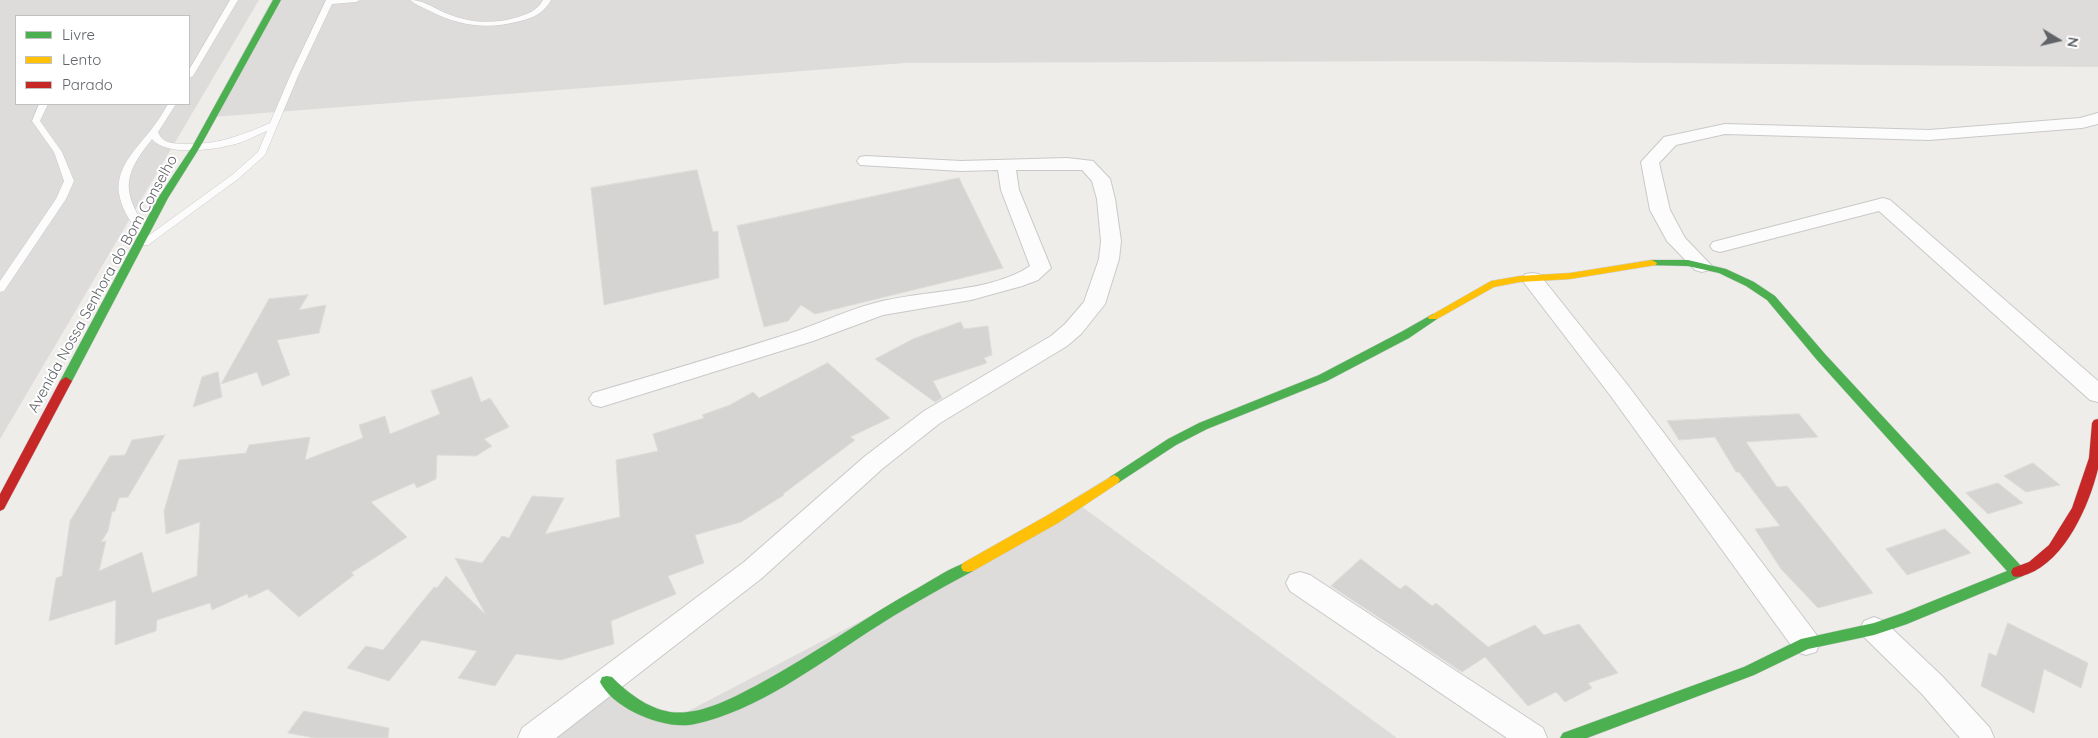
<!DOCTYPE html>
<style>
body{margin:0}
#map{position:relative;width:2098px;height:738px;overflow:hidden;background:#eeedea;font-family:Quicksand,sans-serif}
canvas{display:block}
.legend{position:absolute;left:15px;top:15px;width:175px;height:90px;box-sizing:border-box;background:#fff;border:1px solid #bfc1c2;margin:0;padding:6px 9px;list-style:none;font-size:15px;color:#606367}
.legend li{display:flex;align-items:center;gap:10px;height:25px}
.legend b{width:25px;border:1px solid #bfc1c2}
.north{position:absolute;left:2033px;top:15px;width:50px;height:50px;-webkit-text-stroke:4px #fff;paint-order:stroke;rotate:99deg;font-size:14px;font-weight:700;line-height:20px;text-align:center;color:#606367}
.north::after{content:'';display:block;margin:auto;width:18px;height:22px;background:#606367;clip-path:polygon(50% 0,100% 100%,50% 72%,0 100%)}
</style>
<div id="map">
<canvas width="2098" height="738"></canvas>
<ul class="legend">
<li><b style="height:6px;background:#4caf50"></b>Livre</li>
<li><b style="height:6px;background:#ffc107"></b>Lento</li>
<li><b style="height:6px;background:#c62828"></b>Parado</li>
</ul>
<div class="north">N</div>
</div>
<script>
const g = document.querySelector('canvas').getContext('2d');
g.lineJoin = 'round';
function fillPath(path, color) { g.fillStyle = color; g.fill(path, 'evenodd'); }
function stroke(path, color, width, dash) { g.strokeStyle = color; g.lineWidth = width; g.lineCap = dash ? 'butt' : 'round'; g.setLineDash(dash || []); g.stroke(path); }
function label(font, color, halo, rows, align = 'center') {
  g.font = font + ' Quicksand,sans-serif'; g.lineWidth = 4; g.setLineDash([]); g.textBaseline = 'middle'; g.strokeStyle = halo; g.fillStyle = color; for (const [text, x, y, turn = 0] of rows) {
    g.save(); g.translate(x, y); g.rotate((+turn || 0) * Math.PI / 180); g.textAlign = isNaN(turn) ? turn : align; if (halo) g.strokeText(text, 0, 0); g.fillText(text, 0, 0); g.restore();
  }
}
const industrial = new Path2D(`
 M0,0H259L0,439ZM16,16H189V104H16Z
 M277,0H2098V67L1455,61L905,63L213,117Z
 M1081,506L1397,738H524L593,689L675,718Z`);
const building = new Path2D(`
 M697,170L713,232L718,231L719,278L604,305L591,188Z
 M959,178L1003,268L815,314L801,305L788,321L764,327L737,226Z
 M308,295L299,310L326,305L319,333L277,340L290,375L262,386L257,372L221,384L269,299Z
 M961,322L964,329L988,326L992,355L984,358L987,363L933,381L942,398L935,402L875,359L913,339Z
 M828,363L890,418L850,437L855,440L783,494L784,495L741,522L695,535L704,563L668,576L676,594L611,621L614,644L561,660L516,654L495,686L458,678L477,651L422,640L389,681L347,668L366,646L383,650L434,587L437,588L446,576L486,615L455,558L482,563L502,536L509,538L532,496L564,498L545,534L620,517L616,460L658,451L653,434L704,418L702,415L730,405L753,392L759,398Z
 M218,372L222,397L193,407L202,377Z
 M472,377L481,402L490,398L509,427L484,439L492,446L476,456L437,455L436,479L417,488L414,483L371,502L407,537L351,573L354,575L299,617L268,589L249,598L247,594L212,610L210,603L157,620L156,631L115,645L116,600L49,621L56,578L62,576L70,521L110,456L125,455L132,440L165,435L128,497L119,498L115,511L112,512L108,531L101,542L106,541L99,571L142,552L152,593L197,576L200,522L166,534L164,511L179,460L246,453L249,445L310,437L305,460L363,438L359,425L385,416L390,434L440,414L431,391Z
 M1799,414L1818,437L1746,442L1777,487L1787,486L1873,593L1818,608L1781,569L1755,529L1780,526L1739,472H1736L1715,437L1679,440L1667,421Z
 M2033,463L2060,485L2026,492L2004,476Z
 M1998,483L2023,503L1988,514L1966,493Z
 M1945,529L1971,553L1907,575L1886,549Z
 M1361,559L1400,589L1406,585L1432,606L1436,603L1488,647L1535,625L1544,635L1579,624L1618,673L1588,683L1592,688L1565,702L1556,692L1528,706L1485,657L1462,672L1331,586Z
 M2008,623L2088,663L2081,688L2044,669L2034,713L1981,686L1989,653L1996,656Z
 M304,711L389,728L388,738H315L288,733Z`);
const lane = new Path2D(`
 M230,0H238L193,76L189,78V70Z
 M326,0H360L356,2L332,4L298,76L265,155L238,179L148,245H140L139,243L147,236H141C133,225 123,212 120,198C113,170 135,150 151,130C157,122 163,113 168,104H176L158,132C163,144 172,143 184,144C217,145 240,136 270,123L290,76ZM267,131L258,152L232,175L148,236L149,234C123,192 120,179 152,139C167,158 222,149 242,142C250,139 259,134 267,131Z
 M410,0C423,0 432,7 443,12C468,23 492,25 518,17C528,14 538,10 543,0H551C544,13 533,18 520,21C488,30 460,26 430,11C424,8 416,5 410,0Z
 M39,104H48L40,121L62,152L74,181L66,199L4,291L0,292V281L56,199L64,181L54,152L32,121Z`);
const street = new Path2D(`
 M2098,113V124L2082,128L1929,140L1725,134L1676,145L1659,163L1670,210L1685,238L1712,266L1709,270L1702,272L1695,270L1667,241L1650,210L1641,162L1664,137L1725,124L1929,130L2080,118Z
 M866,156L961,161L1067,158L1093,161L1110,179L1115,199L1121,241L1119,259L1105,304L1081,334L1067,346L940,423L882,469L762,578L556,738H518L522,728L744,562L864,457L924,411L1051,336L1065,324L1084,302L1099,259L1101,241L1097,199L1092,181L1082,170H1016L1019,190L1051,268L1038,280L1022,286L971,300L883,315L813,341L601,407L593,405L589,399L593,393C661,373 729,353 797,331C823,322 848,310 875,303C921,290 991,293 1030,266L1001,190L998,170L961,171L860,165L857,161L860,157Z
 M1883,198L1890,200L2098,381V402L2090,400L1879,211L1720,252L1713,250L1710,246L1713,242Z
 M1532,273L1539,274L1626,383L1816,634L1820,643L1816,652L1806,655L1796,652L1610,395L1525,284L1522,279L1525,274Z
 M1300,572L1310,575L1543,728L1547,738H1507L1290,591L1286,583L1290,575Z
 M1874,617L1884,621L1942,676L1990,728L1994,738H1960L1922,694L1864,637L1860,629L1864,621Z`);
const fast = new Path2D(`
 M273,0H281L200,147L168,198L72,381L70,384H62L60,381L158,198L192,147Z
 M1652,260H1688L1726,269L1754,282L1775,296L1825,354L2023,568L2025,572L2023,576L1907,624L1874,635L1808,649L1754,675L1587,738H1560L1563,733L1744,667L1801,639L1874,623L1903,613L2007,571L1817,360L1767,300L1746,286L1719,273L1688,266L1648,265L1647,263Z
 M1433,314L1437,315L1438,317L1437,319L1409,338L1327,381L1207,429L1176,445L1118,483H1110L1108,480L1110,477L1168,439L1199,423L1319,375L1401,332Z
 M968,562L973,563L975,567L973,571C937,590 902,610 868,632C816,666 756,711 695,724C666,731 613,709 600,682L602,677L607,676L612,677C628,693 647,708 670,712C700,716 733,698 759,684C813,655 864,618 918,588C934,579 951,567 968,562Z`);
const slow = new Path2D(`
 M1652,260L1657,263L1656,265L1570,279L1520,282L1494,287L1437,319H1429L1428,317L1491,281L1520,276L1570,273Z
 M1114,475L1118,477L1120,480L1118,483L1058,523L973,571L968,572L963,571L961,567L963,563L1048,515Z`);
const jam = new Path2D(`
 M66,377L72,381L4,509L0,511V494L60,381Z
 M2098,419C2098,434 2098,454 2098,469C2089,506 2065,560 2028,574C2022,576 2019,578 2013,576L2011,572L2013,568L2029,562L2049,545L2072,508L2089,458L2092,423L2094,420Z`);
const streetNames = [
 ["Avenida Nossa Senhora do Bom Conselho",103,284,-61]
];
fillPath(industrial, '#dedcda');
fillPath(building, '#d5d4d3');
stroke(building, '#dedcd9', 1);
stroke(lane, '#c9c9c9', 1);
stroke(street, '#c9c9c9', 2);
stroke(fast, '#cbcbcb', 1);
stroke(slow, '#cbcbcb', 1);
stroke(jam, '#cbcbcb', 1);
fillPath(lane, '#fcfcfc');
fillPath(street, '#fcfcfc');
fillPath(fast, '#4caf50');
fillPath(slow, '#ffc107');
fillPath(jam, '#c62828');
label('15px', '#606367', '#fff', streetNames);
</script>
